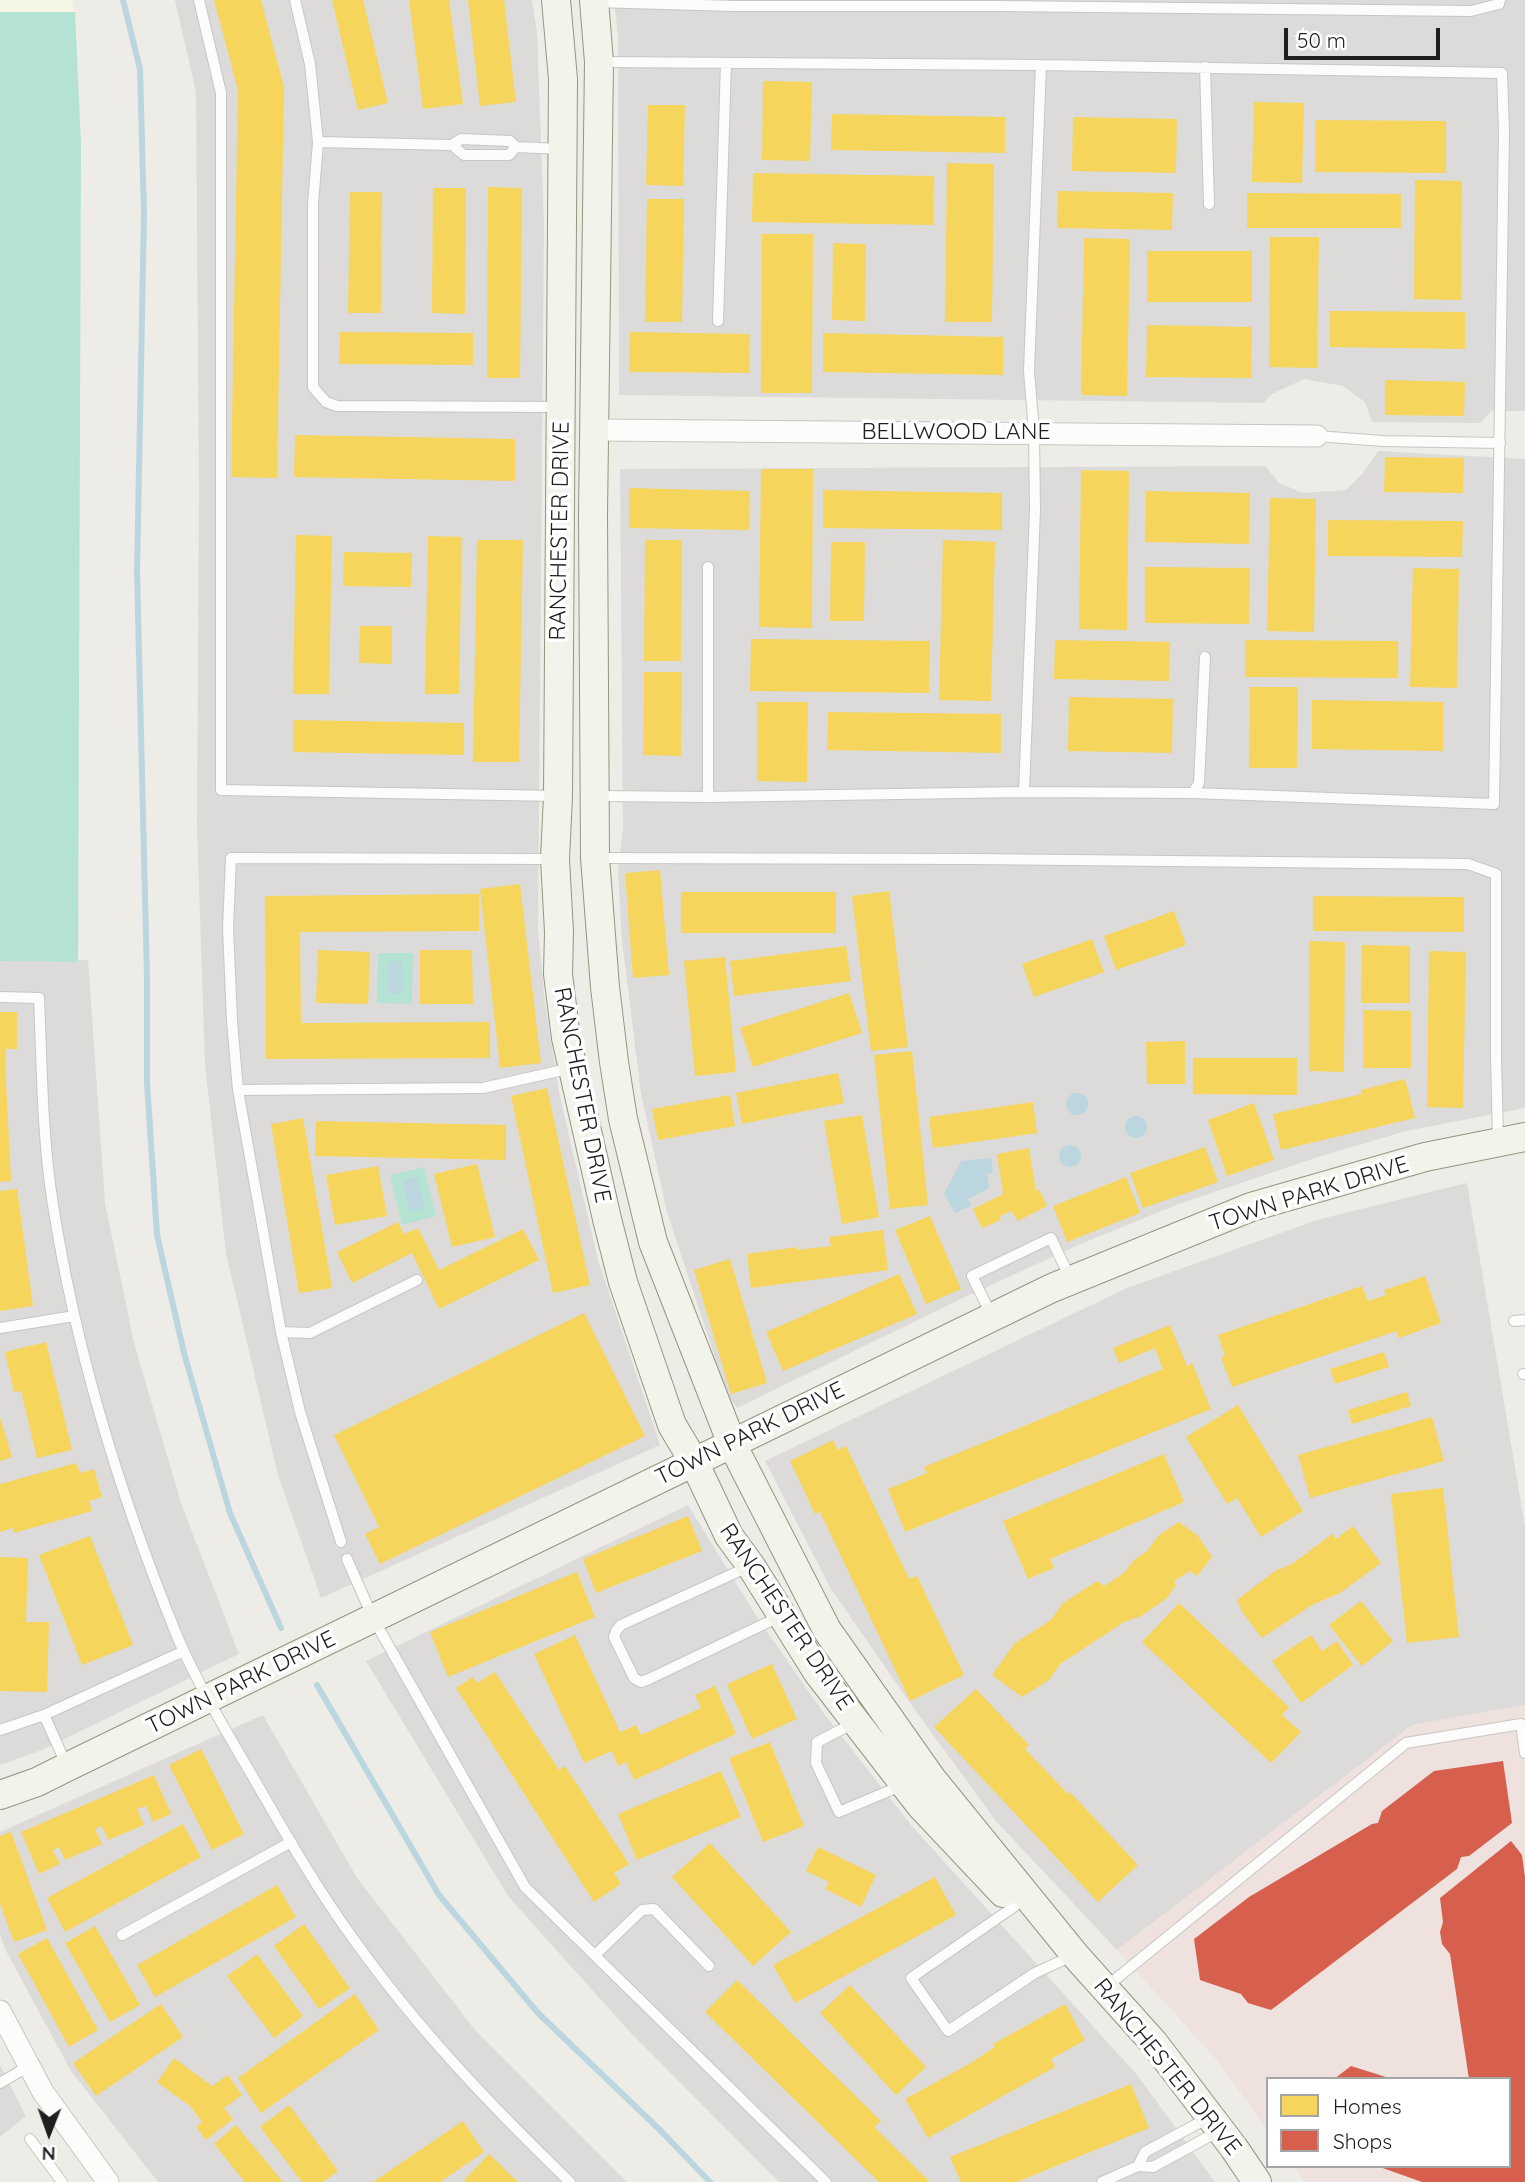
<!DOCTYPE html>
<style>
body{margin:0}
#map{position:relative;width:1525px;height:2182px;overflow:hidden;background:#edece7;font-family:Quicksand,sans-serif}
canvas{display:block}
.legend{position:absolute;left:1266px;top:2077px;width:245px;height:91px;box-sizing:border-box;background:#fff;border:2px solid #a5a5a5;margin:0;padding:9px 12px;list-style:none;font-size:21px;color:#1f1f1f}
.legend li{display:flex;align-items:center;gap:14px;height:35px}
.legend b{width:35px;border:2px solid #a5a5a5}
.north{position:absolute;left:14px;top:2098px;width:70px;height:70px;-webkit-text-stroke:5px #fff;paint-order:stroke;rotate:181deg;font-size:19px;font-weight:700;line-height:28px;text-align:center;color:#1f1f1f}
.north::after{content:'';display:block;margin:auto;width:24px;height:32px;background:#1f1f1f;clip-path:polygon(50% 0,100% 100%,50% 72%,0 100%)}
.scale{position:absolute;left:1284px;top:28px;width:156px;height:32px;box-sizing:border-box;border:4px solid #1f1f1f;border-top:0;padding-left:9px;font-size:21px;line-height:24px;white-space:nowrap;color:#1f1f1f;-webkit-text-stroke:5px #fff;paint-order:stroke}
</style>
<div id="map">
<canvas width="1525" height="2182"></canvas>
<ul class="legend">
<li><b style="height:19px;background:#f6d55c"></b>Homes</li>
<li><b style="height:19px;background:#d6604d"></b>Shops</li>
</ul>
<div class="north">N</div>
<div class="scale">50 m</div>
</div>
<script>
const g = document.querySelector('canvas').getContext('2d');
g.lineJoin = 'round';
function fillPath(path, color) { g.fillStyle = color; g.fill(path, 'evenodd'); }
function stroke(path, color, width, dash) { g.strokeStyle = color; g.lineWidth = width; g.lineCap = dash ? 'butt' : 'round'; g.setLineDash(dash || []); g.stroke(path); }
function label(font, color, halo, rows, align = 'center') {
  g.font = font + ' Quicksand,sans-serif'; g.lineWidth = 7; g.setLineDash([]); g.textBaseline = 'middle'; g.strokeStyle = halo; g.fillStyle = color; for (const [text, x, y, turn = 0] of rows) {
    g.save(); g.translate(x, y); g.rotate((+turn || 0) * Math.PI / 180); g.textAlign = isNaN(turn) ? turn : align; if (halo) g.strokeText(text, 0, 0); g.fillText(text, 0, 0); g.restore();
  }
}
const residential = new Path2D(`
 M175,0H532L537,32L544,225L538,930L545,1003L560,1097L598,1260L660,1445L321,1598L278,1475L226,1253L205,1064L197,826L199,493L196,92Z
 M614,0H1525V411H1491L1480,423L1372,422L1365,402L1343,386L1304,379L1272,394L1263,403L619,395L618,35Z
 M1378,451L1525,459V1108L1406,1131L1318,1157L1176,1205L1076,1246L963,1298L737,1408L727,1394L667,1212L641,1094L622,941L618,872L623,827L620,469L1265,466L1279,483L1303,493L1346,490L1363,473Z
 M88,960L105,1203L134,1343L181,1503L239,1654L42,1750L0,1765V961Z
 M1467,1183L1525,1527V1705L1412,1725L1117,1950L996,1821L915,1710L831,1589L765,1461L1127,1288L1320,1219Z
 M688,1505L755,1614L822,1711L911,1825L1138,2076L1215,2182H779L628,2030L508,1896L366,1661Z
 M263,1715L357,1878L475,2030L627,2182H158L71,2071L5,1949L0,1934V1832Z
 M0,2065L26,2116L0,2137Z`);
const commercial = new Path2D(`
 M1525,1705V2182H1305L1294,2166H1509V2079H1268V2130L1215,2058L1117,1950L1412,1725Z`);
const education = new Path2D(`
 M0,0H72L75,12H0Z`);
const pitch = new Path2D(`
 M0,12H75L81,144L78,962L0,961Z
 M378,953H413L412,1004L377,1003Z
 M424,1167L436,1216L402,1225L390,1175Z`);
const water = new Path2D(`
 M391,961H399L402,964L403,989L400,993L392,994L388,990V966Z
 M1066 1104a11 11 0 1 1 22 0a11 11 0 1 1-22 0Z
 M1125 1127a11 11 0 1 1 22 0a11 11 0 1 1-22 0Z
 M1059 1156a11 11 0 1 1 22 0a11 11 0 1 1-22 0Z
 M991,1158L993,1173L987,1174L989,1188L968,1199L971,1206L955,1213L944,1194L961,1161Z
 M413,1177L417,1180L424,1203L422,1209L414,1211L409,1208L403,1184L405,1180Z`);
const homes = new Path2D(`
 M214,0H261L284,87L277,478L231,477L238,90Z
 M332,0H363L388,103L358,110Z
 M409,0H449L463,104L423,109Z
 M468,0H504L516,102L480,106Z
 M763,81L812,82L810,161L762,160Z
 M1254,102L1304,103L1302,183L1252,182Z
 M648,105H685L683,186L646,185Z
 M832,114L1005,117V153L831,150Z
 M1073,117L1177,119L1176,173L1072,171Z
 M1315,120L1446,121V173L1315,172Z
 M947,163L994,164L992,322H945Z
 M753,173L934,176L933,225L752,222Z
 M1415,180L1462,181L1461,300L1414,299Z
 M488,187L522,188L520,378H487Z
 M433,188H466L465,314L432,313Z
 M1058,191L1173,193L1172,230L1057,228Z
 M350,192H382L381,313H348Z
 M1247,193L1401,194V228H1247Z
 M647,199H684L682,322H645Z
 M762,234H813L812,393H761Z
 M1270,237H1319L1317,368L1269,367Z
 M1084,238L1130,239L1127,396L1081,395Z
 M833,243L866,244L865,321L832,320Z
 M1147,251H1252V302H1147Z
 M1330,311L1465,312V349L1330,347Z
 M1147,325L1252,327L1251,378L1146,377Z
 M340,332L473,333V365L339,364Z
 M630,332L750,334L749,373L629,372Z
 M823,333L1003,337V375L823,372Z
 M1385,380L1465,382L1464,416L1385,415Z
 M295,435L515,439V481L294,477Z
 M1385,457L1464,458L1463,493L1384,492Z
 M761,469H813L812,628L759,627Z
 M1081,470L1129,471L1127,630L1079,629Z
 M629,488L750,491L749,530L629,528Z
 M823,490L1002,493V530L823,528Z
 M1146,491L1250,493L1249,544L1145,542Z
 M1270,498L1316,499L1314,632L1267,631Z
 M1328,520L1463,521L1462,557L1328,556Z
 M296,535L332,536L329,694H293Z
 M428,536L462,537L459,694H425Z
 M477,540H523L519,762H473Z
 M645,540H682L681,661H644Z
 M943,540L995,542L991,701L939,700Z
 M831,542H865L864,621H830Z
 M344,552L412,553L411,587L343,586Z
 M1145,567L1250,568L1249,624L1145,623Z
 M1413,568L1459,569L1457,688L1410,687Z
 M360,626H392V664L359,663Z
 M751,639L930,641L929,693L750,691Z
 M1055,640L1170,642L1169,681L1054,679Z
 M1245,640L1398,641V678L1245,677Z
 M644,672H682L681,756L643,755Z
 M1250,687H1298L1297,768H1249Z
 M1069,697L1173,699L1172,753L1068,751Z
 M1312,700L1443,702V751L1312,749Z
 M757,702H808L807,782L757,781Z
 M828,712L1001,714V753L827,750Z
 M293,720L464,723V755L293,752Z
 M660,870L669,975L633,978L625,873Z
 M520,884L541,1063L500,1068L480,889Z
 M889,891L908,1047L871,1051L852,896Z
 M681,892H836V933H681Z
 M479,894V931L300,932L301,1023L490,1022V1058L266,1059L265,896Z
 M1313,896L1464,897V932L1313,931Z
 M1174,911L1186,945L1116,970L1104,936Z
 M1092,939L1104,972L1034,997L1022,964Z
 M1309,941L1345,942L1344,1072L1309,1071Z
 M1362,945L1410,946V1003H1361Z
 M846,946L851,981L734,996L730,961Z
 M318,950L370,952L368,1004L316,1003Z
 M420,950H472L473,1004H420Z
 M1429,951L1466,952L1463,1108L1427,1107Z
 M725,957L736,1072L695,1076L684,961Z
 M849,993L862,1033L753,1067L740,1028Z
 M1363,1010L1411,1011V1068H1363Z
 M0,1012H17V1049H6L5,1062L11,1181L0,1182Z
 M1185,1041V1084H1147L1146,1042Z
 M912,1051L928,1205L890,1209L874,1055Z
 M1193,1058H1297V1095L1193,1094Z
 M838,1073L844,1103L742,1124L736,1093Z
 M1405,1079L1415,1118L1281,1150L1273,1114L1362,1094L1361,1090Z
 M547,1088L590,1285L553,1293L511,1096Z
 M730,1095L735,1126L658,1140L652,1109Z
 M1033,1102L1037,1133L933,1148L929,1117Z
 M1254,1103L1274,1160L1227,1176L1208,1120Z
 M862,1115L879,1217L842,1224L824,1121Z
 M303,1118L332,1288L299,1293L271,1124Z
 M316,1121L506,1125V1160L315,1156Z
 M1205,1147L1218,1182L1143,1208L1130,1173Z
 M1029,1148L1036,1191L1039,1189L1047,1206L1018,1221L1011,1211L999,1217L1001,1220L982,1228L973,1209L1003,1194L997,1154Z
 M477,1164L495,1237L452,1247L434,1174Z
 M378,1166L387,1216L335,1225L326,1175Z
 M1126,1177L1140,1213L1067,1242L1053,1206Z
 M17,1189L33,1306L0,1311V1191Z
 M930,1216L961,1289L926,1304L895,1230Z
 M398,1222L404,1234L418,1228L439,1270L523,1229L539,1260L439,1309L412,1253L352,1283L337,1252Z
 M883,1230L888,1270L751,1288L747,1254L797,1247V1250L831,1246L829,1237Z
 M730,1259L767,1383L731,1394L694,1270Z
 M899,1274L917,1314L783,1371L766,1332Z
 M1425,1276L1441,1323L1399,1338L1396,1331L1232,1387L1221,1357L1225,1356L1218,1335L1362,1286L1368,1301L1386,1295L1384,1290Z
 M584,1313L645,1436L380,1564L365,1534L379,1527L334,1435Z
 M1170,1325L1187,1366L1192,1363L1211,1409L905,1532L888,1489L927,1473L924,1467L1163,1369L1155,1348L1119,1363L1113,1348Z
 M46,1342L72,1450L37,1458L21,1391L14,1392L5,1352Z
 M1384,1352L1389,1367L1335,1384L1330,1369Z
 M1407,1392L1411,1406L1352,1424L1348,1410Z
 M1238,1405L1303,1511L1261,1537L1237,1498L1227,1504L1186,1437Z
 M0,1417L12,1457L0,1461Z
 M1432,1417L1444,1461L1310,1498L1298,1455Z
 M833,1440L838,1450L846,1446L909,1579L917,1576L964,1675L910,1701L820,1512L815,1514L790,1461Z
 M1164,1454L1184,1502L1050,1559L1054,1568L1028,1579L1003,1521Z
 M76,1463L80,1473L94,1469L102,1497L89,1501L92,1511L14,1533L13,1528L0,1532V1484Z
 M1443,1488L1459,1637L1407,1643L1391,1494Z
 M688,1516L702,1551L596,1593L583,1559Z
 M1179,1522L1198,1536L1212,1557L1197,1576L1190,1571L1174,1581L1176,1585L1167,1598L1141,1616L1124,1622L1060,1664L1049,1680L1022,1697L992,1675L1015,1643L1051,1620L1063,1603L1097,1581L1104,1586L1124,1573L1134,1560L1147,1551L1159,1535Z
 M1353,1526L1381,1563L1340,1593L1312,1605L1262,1638L1242,1612L1237,1600L1275,1571L1292,1564L1332,1534L1336,1539Z
 M90,1536L133,1645L82,1665L39,1555Z
 M0,1557L28,1558L26,1622H49L47,1692L0,1691Z
 M577,1572L595,1617L448,1677L430,1632Z
 M1361,1601L1393,1641L1362,1666L1329,1625Z
 M1179,1603L1289,1707L1282,1715L1301,1732L1271,1763L1142,1642Z
 M575,1635L620,1732L636,1725L641,1735L701,1708L695,1695L715,1686L736,1734L634,1780L626,1762L618,1766L612,1751L584,1763L534,1654Z
 M1311,1635L1322,1651L1337,1641L1353,1665L1301,1703L1272,1661Z
 M772,1664L797,1719L752,1739L727,1684Z
 M495,1672L559,1770L565,1766L629,1864L614,1873L621,1884L594,1902L456,1688L473,1677L477,1683Z
 M976,1689L1029,1745L1025,1749L1068,1794L1070,1792L1138,1865L1098,1902L934,1727Z
 M770,1742L804,1826L763,1842L729,1758Z
 M201,1749L244,1834L212,1850L169,1765Z
 M721,1771L741,1817L637,1860L618,1814Z
 M154,1775L171,1814L153,1822L146,1806L137,1809L144,1825L108,1840L102,1826L95,1829L102,1844L65,1860L59,1847L53,1850L60,1864L39,1874L21,1832Z
 M183,1824L201,1857L65,1932L47,1898Z
 M11,1832L47,1930L14,1942L0,1904V1836Z
 M710,1843L791,1932L753,1966L672,1877Z
 M818,1847L876,1875L861,1907L825,1889L829,1882L806,1871Z
 M935,1877L956,1915L795,2003L773,1965Z
 M277,1885L296,1917L155,1997L137,1965Z
 M304,1924L350,1988L319,2009L274,1946Z
 M95,1926L140,2005L110,2022L65,1943Z
 M47,1938L98,2030L69,2047L18,1954Z
 M257,1954L303,2016L274,2038L227,1976Z
 M737,1980L881,2121L874,2127L930,2182H879L705,2012Z
 M850,1985L926,2067L896,2095L820,2013Z
 M355,1994L379,2030L261,2113L238,2078Z
 M161,2004L183,2037L96,2096L73,2063Z
 M1065,2004L1085,2040L1051,2059L1055,2067L928,2138L905,2099L969,2064L995,2047L993,2044Z
 M174,2058L212,2086L228,2075L242,2095L224,2108L233,2119L206,2140L196,2127L202,2122L190,2106L157,2082Z
 M1131,2084L1149,2128L1017,2182H961L950,2157Z
 M289,2105L338,2171L323,2182H302L260,2127Z
 M463,2121L484,2152L440,2182H373Z
 M236,2125L283,2182H245L214,2144Z
 M489,2154L518,2182H466L464,2180Z`);
const shops = new Path2D(`
 M1503,1761L1512,1823L1469,1856L1461,1857L1457,1869L1271,2010L1248,2003L1241,1994L1200,1980L1194,1939L1249,1897L1372,1824L1378,1823L1382,1811L1434,1771Z
 M1511,1841L1522,1855L1525,1877V2182H1422L1377,2166H1509V2079H1469L1450,1954L1442,1944L1440,1932L1443,1922L1440,1898Z
 M1351,2066L1389,2078V2079H1334Z`);
const stream = new Path2D(`
 M123,0L140,69L144,214L137,572L147,977V1082L157,1235L184,1353L230,1513L281,1628
 M317,1685L439,1895L538,2013L661,2131L710,2182`);
const lane = new Path2D(`
 M199,0L221,93V790L558,796
 M295,0L310,64L318,142
 M594,2L735,6H996L1471,11L1499,4L1500,0
 M599,62L1041,65L1502,73L1504,132L1494,804L1193,793
 M1205,67L1209,204
 M452,145L464,155H509L516,147
 M718,321L726,63
 M558,407L337,406L326,402L313,387V204L318,142L452,145L461,139L510,141L516,147L561,149
 M1317,436L1383,441L1500,443
 M1024,792L1193,793L1199,783L1205,657
 M596,796L708,797V567
 M708,797L1024,792L1035,510L1034,432L1029,371L1041,65
 M598,858L970,859L1468,864L1496,874V1056L1498,1140
 M0,997L39,998C42,1066 42,1137 53,1205C76,1352 121,1498 177,1636C198,1685 226,1731 253,1777C284,1831 315,1886 352,1937C415,2026 491,2106 570,2182
 M238,1090L483,1088L572,1068
 M992,1316L972,1276L1051,1238L1070,1278
 M1514,1321L1525,1320
 M0,1328L74,1316
 M281,1332L310,1333L417,1280
 M1523,1374H1525
 M341,1542L300,1412L281,1332L238,1090L232,1021L228,928L231,858L555,859
 M347,1559L373,1618L525,1887L826,2182
 M748,1567L621,1625L616,1631L614,1637L634,1678L641,1682L649,1679L781,1616
 M44,1715L67,1766
 M854,1723L817,1742L816,1763L839,1812L903,1785
 M0,1730L44,1715L184,1651
 M1015,1906L911,1978L948,2031L1035,1973L1072,1956
 M122,1935L291,1842
 M595,1955L642,1910L654,1909L709,1966
 M1106,1987L1406,1743L1521,1724L1525,1753
 M0,2083L29,2066
 M1208,2118L1145,2152L1138,2166L1153,2167L1219,2131
 M30,2139L62,2182
 M1102,2182L1138,2166`);
const street = new Path2D(`
 M595,430L1317,436
 M0,2011L43,2092L108,2182`);
const secondary = new Path2D(`
 M556,0L563,79L558,796L555,859L559,932L558,974L566,1038L607,1219L623,1282L672,1425L694,1462L729,1536L751,1566L818,1673L921,1806L1003,1893
 M594,0L599,62L593,514L595,858L605,987L614,1062L623,1119L653,1242L732,1444L827,1630L932,1779L1075,1955L1154,2043L1234,2148L1257,2182
 M0,1795L37,1782L67,1767L1052,1288L1251,1207L1425,1157L1525,1137`);
const streetNames = [
 ["BELLWOOD LANE",956,432],
 ["RANCHESTER DRIVE",560,531,-89],
 ["RANCHESTER DRIVE",582,1095,79],
 ["TOWN PARK DRIVE",1309,1194,-17],
 ["TOWN PARK DRIVE",750,1434,-26],
 ["RANCHESTER DRIVE",786,1617,56],
 ["TOWN PARK DRIVE",241,1683,-26],
 ["RANCHESTER DRIVE",1167,2067,51]
];
fillPath(residential, '#dcdbd9');
fillPath(commercial, '#efe1dd');
fillPath(education, '#f5f6e3');
fillPath(pitch, '#b4e3d3');
fillPath(water, '#bcd6df');
fillPath(homes, '#f6d55c');
fillPath(shops, '#d6604d');
stroke(stream, '#bcd6df', 6);
stroke(lane, '#c6c6c3', 12);
stroke(street, '#c6c6c3', 23);
stroke(secondary, '#939780', 30);
stroke(lane, '#fcfcfb', 10);
stroke(street, '#fcfcfb', 21);
stroke(secondary, '#f2f3eb', 28);
label('23px', '#1f1f1f', '#fff', streetNames);
</script>
